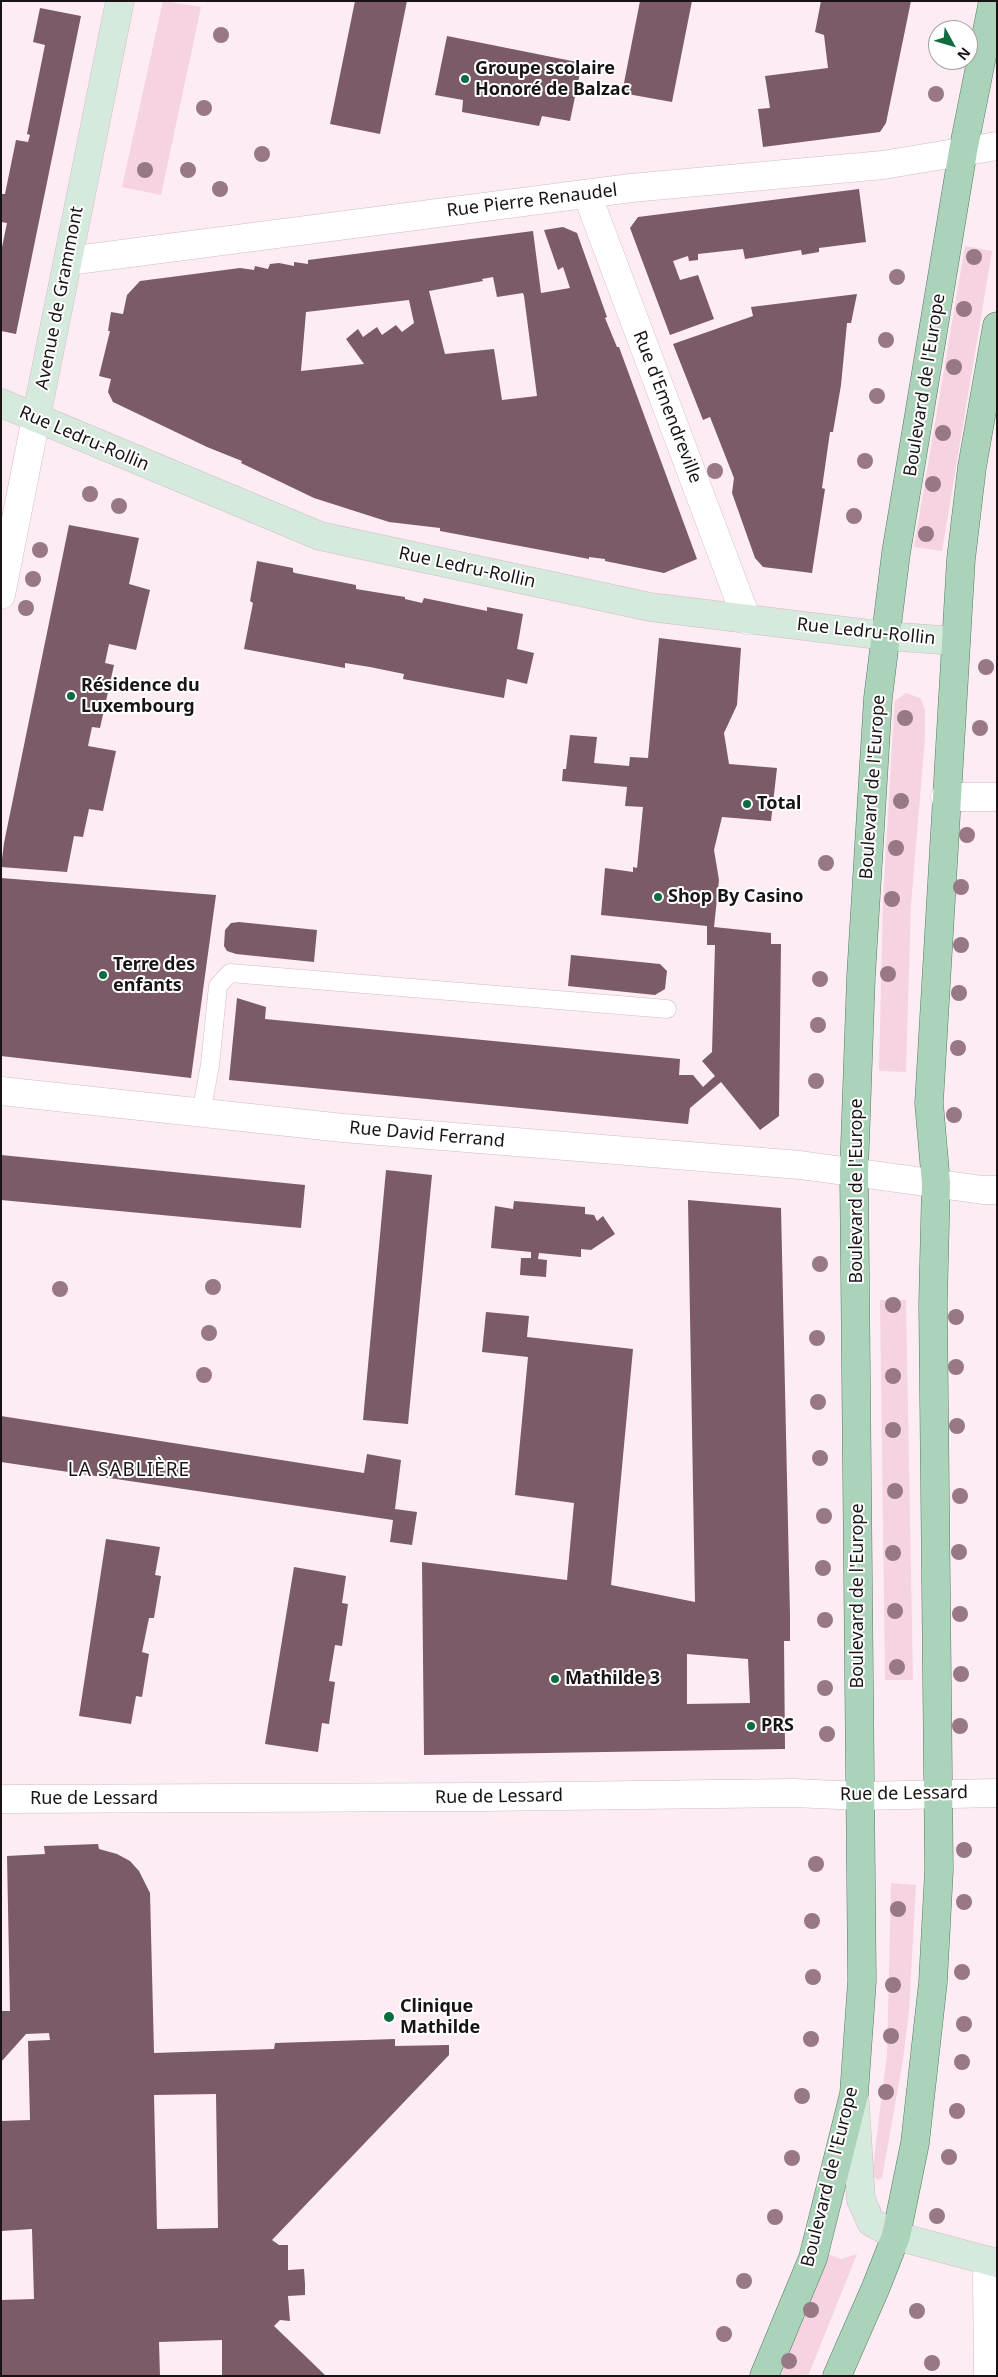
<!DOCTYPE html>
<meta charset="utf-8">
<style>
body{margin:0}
#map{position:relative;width:998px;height:2377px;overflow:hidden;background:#fdecf3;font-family:"Noto Sans",sans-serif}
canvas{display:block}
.frame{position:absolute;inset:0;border:2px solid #1a1316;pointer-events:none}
.north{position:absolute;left:928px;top:20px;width:50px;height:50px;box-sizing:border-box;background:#fff;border:1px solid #a3a1a2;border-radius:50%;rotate:129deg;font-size:14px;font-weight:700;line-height:20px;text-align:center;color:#1a1316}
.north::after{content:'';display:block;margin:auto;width:18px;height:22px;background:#0d6d41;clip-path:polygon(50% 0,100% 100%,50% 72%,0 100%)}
</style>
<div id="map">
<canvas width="998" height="2377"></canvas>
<div class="frame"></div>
<div class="north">N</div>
</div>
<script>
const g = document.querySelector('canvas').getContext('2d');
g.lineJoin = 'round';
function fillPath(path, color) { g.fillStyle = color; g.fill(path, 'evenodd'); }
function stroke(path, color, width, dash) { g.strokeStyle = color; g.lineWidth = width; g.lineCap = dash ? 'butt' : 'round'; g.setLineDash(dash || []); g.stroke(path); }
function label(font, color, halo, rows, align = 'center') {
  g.font = font + ' "Noto Sans",sans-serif'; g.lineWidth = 4; g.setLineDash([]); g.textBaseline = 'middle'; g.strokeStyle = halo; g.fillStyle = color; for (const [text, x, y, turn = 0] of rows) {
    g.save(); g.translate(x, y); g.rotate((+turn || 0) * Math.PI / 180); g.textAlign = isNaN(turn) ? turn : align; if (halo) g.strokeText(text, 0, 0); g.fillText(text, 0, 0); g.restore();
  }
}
const green = new Path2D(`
 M163,1L201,7L161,195L122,187Z
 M965,246L992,251L942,551L914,547Z
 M906,693L920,698L925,709V738L911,904L906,1072L879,1071L883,900L894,711L895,701Z
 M880,1300H906L913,1680H885Z
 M891,1883L916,1885L909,2011L903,2060L882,2178L878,2180L872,2175L887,2054Z
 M827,2254L841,2259L857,2254L808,2376H777Z`);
const building = new Path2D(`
 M355,1H407L380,134L330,124Z
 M640,1H692L672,102L622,93Z
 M821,1H911L886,123L880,132L763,147L758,109L770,108L765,76L828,68L824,35L815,32Z
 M40,8L81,16L16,334L1,331V252L7,223L1,222V194H5L16,140L28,142L30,135L27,134L45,45L33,42Z
 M447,36L582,63L570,121L542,116L539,126L462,112L463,100L435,95Z
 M859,189L866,242L819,248V252L802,255L801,250L745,259L743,249L698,254V260L689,261L688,256L673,261L680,280L698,275L714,319L670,335L630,228L638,217Z
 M563,227L577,233L607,317L605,318L617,347H619L697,559L664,573L605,561V559L589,557V559L440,531V528L389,522L314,498L241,463L242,461L207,447L113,402L108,392L111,379L99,376L110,331H108L111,312L123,314L127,295L140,281L240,268L254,270L255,266L268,269L270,264L279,263L294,266V262L308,264V260L533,231L541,293L570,288L563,267L558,270L544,230ZM493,277L497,297L523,293L524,296L537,396L502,400L494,349L445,354L429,291L483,281L482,279ZM409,300L414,323L402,332L396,325L382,335L377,327L363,337L358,329L346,339L364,364L301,371L306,312Z
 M857,294L851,323H847L841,385L833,432H830L822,488L825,489L812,573L763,567L755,558L732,493L734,478L710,417L703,420L673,344L753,316L751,307Z
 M69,525L139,538L129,584L150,590L136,650L109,644L105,663L114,665L100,728L92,727L88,746L116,751L103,811L89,809L83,837L74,836L67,872L1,867L4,843Z
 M257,561L293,568V572L295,573L356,585V589L405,597V599L422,603L424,598L487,611V607L523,614L517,649L534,653L527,684L507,679L504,698L403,679L404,674L370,667L345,663V668L244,649L253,603L250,601Z
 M659,638L741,648L737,705L724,733L729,764L777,768L771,821L722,817L714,850L719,880L714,927L771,933V944H781L779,1116L760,1130L721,1082L690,1108L688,1124L229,1080L237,998L266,1007L265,1019L680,1059L679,1075H693L703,1087L715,1076L702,1061L712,1052L715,945H707V926L601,915L605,868L633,872V867L637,868L643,807L625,806L627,787L562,781L563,769H566L570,735L597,737L594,763L629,766L630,757L648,758Z
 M1,878L216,895L191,1078L1,1056Z
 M239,922L317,930L314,962L236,954L227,951L224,946L225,930L231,923Z
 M571,955L660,964L667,971L665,989L655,995L568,986Z
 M1,1155L305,1185L301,1228L1,1200Z
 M386,1170L432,1175L408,1424L363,1420Z
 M688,1200L781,1208L790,1615V1641H784L785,1749L424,1755L422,1562L567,1580L574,1503L515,1495L528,1357L482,1352L486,1312L529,1316L527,1337L633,1349L611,1585L695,1602ZM687,1654L748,1659L750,1703L687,1704Z
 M514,1201L585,1207V1214L594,1215L597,1221L603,1216L615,1234L591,1250L581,1249V1257L539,1253L538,1259L547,1260L546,1277L520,1275L521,1258H531V1252L491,1248L495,1206L513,1209Z
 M1,1416L364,1473L367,1454L401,1460L395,1509L417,1512L412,1545L390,1542L393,1520L1,1462Z
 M106,1539L160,1547L155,1575L161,1576L154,1618H149L142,1652L149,1654L142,1697L136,1696L131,1724L79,1716Z
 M294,1567L346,1576L342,1603L348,1604L342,1646L335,1645L329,1681L335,1682L329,1724L322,1723L318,1752L265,1744Z
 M98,1844L99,1849L117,1854L130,1861L139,1871L150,1893L154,2053L274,2049L275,2043L395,2039V2046L449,2045V2055L272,2240L279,2245H288V2270L304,2269L305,2284V2295L288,2296L290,2321L280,2320L274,2326L326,2376H222V2340L159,2342L160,2376H1V2300L34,2299L32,2229L1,2231V2121L30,2120L28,2041L50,2040L49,2033L26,2034L1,2062V2011H10L7,1856L45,1854L44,1846ZM216,2094L218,2228L157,2229L154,2095Z`);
const lane = new Path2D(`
 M201,1113L210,1065L218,986L230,973L667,1009`);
const street = new Path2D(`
 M587,194L747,620
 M68,261L631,188L883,165L997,146
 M1,595L36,418
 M945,797H997
 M1,1091L343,1128L800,1165L983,1190H997
 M1,1799L483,1797L794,1793L860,1796L997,1793
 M988,2376L987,2276L992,2262`);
const secondary = new Path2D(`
 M1,403L320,536L650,607L886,636L956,641
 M36,418L120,1
 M855,2103L861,2200L871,2222L896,2236L997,2263`);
const primary = new Path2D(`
 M764,2376L813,2258L854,2094L862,1981L854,1172L861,976L878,698L896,553L963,151L993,1
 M837,2376L876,2287L896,2236L915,2143L933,1982L939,1870L933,1303L936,1183L929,1103L961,559L972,467L997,326`);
const trees = [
 [221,35],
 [936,94],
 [204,108],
 [262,154],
 [145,170],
 [188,170],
 [220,189],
 [974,257],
 [897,277],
 [964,309],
 [886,340],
 [954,367],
 [877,396],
 [943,433],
 [865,461],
 [715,471],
 [933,484],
 [90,494],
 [119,506],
 [854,516],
 [926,534],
 [40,550],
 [33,579],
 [26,608],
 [986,667],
 [905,718],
 [980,728],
 [901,801],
 [967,835],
 [896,848],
 [826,863],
 [961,887],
 [892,899],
 [961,945],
 [888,974],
 [820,979],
 [959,993],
 [818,1025],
 [958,1048],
 [816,1081],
 [954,1115],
 [820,1264],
 [213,1287],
 [60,1289],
 [893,1305],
 [956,1317],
 [209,1333],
 [817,1338],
 [956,1367],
 [204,1375],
 [893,1376],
 [818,1402],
 [957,1426],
 [893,1430],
 [820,1458],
 [895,1491],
 [960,1496],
 [824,1516],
 [959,1552],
 [893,1553],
 [823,1568],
 [895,1611],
 [960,1614],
 [825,1620],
 [897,1667],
 [961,1674],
 [825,1688],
 [960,1726],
 [827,1734],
 [964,1850],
 [816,1864],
 [964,1902],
 [898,1909],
 [812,1921],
 [962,1972],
 [813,1977],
 [893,1985],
 [964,2024],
 [891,2036],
 [811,2039],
 [962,2062],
 [886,2092],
 [802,2096],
 [957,2111],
 [949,2157],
 [792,2158],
 [937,2216],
 [775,2217],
 [744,2281],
 [811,2310],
 [917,2311],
 [724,2334],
 [789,2361],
 [932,2363]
];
const markers = [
 [465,79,5,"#0d6d41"],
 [71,696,5,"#0d6d41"],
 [747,804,5,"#0d6d41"],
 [658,897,5,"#0d6d41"],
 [103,975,5,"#0d6d41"],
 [555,1679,5,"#0d6d41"],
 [751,1726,5,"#0d6d41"],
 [389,2017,6,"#0d6d41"]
];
const poiNames = [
 ["Groupe scolaire",475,69],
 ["Honoré de Balzac",475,90],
 ["Résidence du",81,686],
 ["Luxembourg",81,707],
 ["Total",757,804],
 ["Shop By Casino",668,897],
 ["Terre des",113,965],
 ["enfants",113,986],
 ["Mathilde 3",565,1679],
 ["PRS",761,1726],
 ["Clinique",400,2007],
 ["Mathilde",400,2028]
];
const streetNames = [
 ["Rue Pierre Renaudel",532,201,-7],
 ["Avenue de Grammont",60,298,-79],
 ["Boulevard de l'Europe",925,385,-81],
 ["Rue d'Emendreville",667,407,69],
 ["Rue Ledru-Rollin",84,439,23],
 ["Rue Ledru-Rollin",467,568,12],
 ["Rue Ledru-Rollin",866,632,6],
 ["Boulevard de l'Europe",873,787,-86],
 ["Rue David Ferrand",427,1135,5],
 ["Boulevard de l'Europe",857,1191,-90],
 ["Boulevard de l'Europe",858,1596,-90],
 ["Rue de Lessard",904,1794,-1],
 ["Rue de Lessard",499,1797,-1],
 ["Rue de Lessard",94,1799],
 ["Boulevard de l'Europe",830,2177,-76]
];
const neighbourhoodNames = [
 ["LA SABLIÈRE",129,1471]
];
fillPath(green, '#f6d3e0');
fillPath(building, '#7a5b67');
stroke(lane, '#d0bcc4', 19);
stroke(street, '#d0bcc4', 29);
stroke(secondary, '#d0bcc4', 29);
stroke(primary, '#537c63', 29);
stroke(lane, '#fff', 18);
stroke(street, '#fff', 28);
stroke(secondary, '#d5e9dc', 28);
stroke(primary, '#aad3ba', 28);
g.fillStyle = '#987787';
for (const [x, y] of trees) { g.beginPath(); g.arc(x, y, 8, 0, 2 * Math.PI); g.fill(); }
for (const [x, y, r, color] of markers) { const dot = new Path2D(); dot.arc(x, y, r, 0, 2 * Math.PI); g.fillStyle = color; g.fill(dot); stroke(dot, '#fff', 2); }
label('bold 18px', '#1a1316', '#fff', poiNames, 'left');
label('18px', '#1a1316', '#fff', streetNames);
g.letterSpacing = '1px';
label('19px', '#1a1316', '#fff', neighbourhoodNames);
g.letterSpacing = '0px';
</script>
